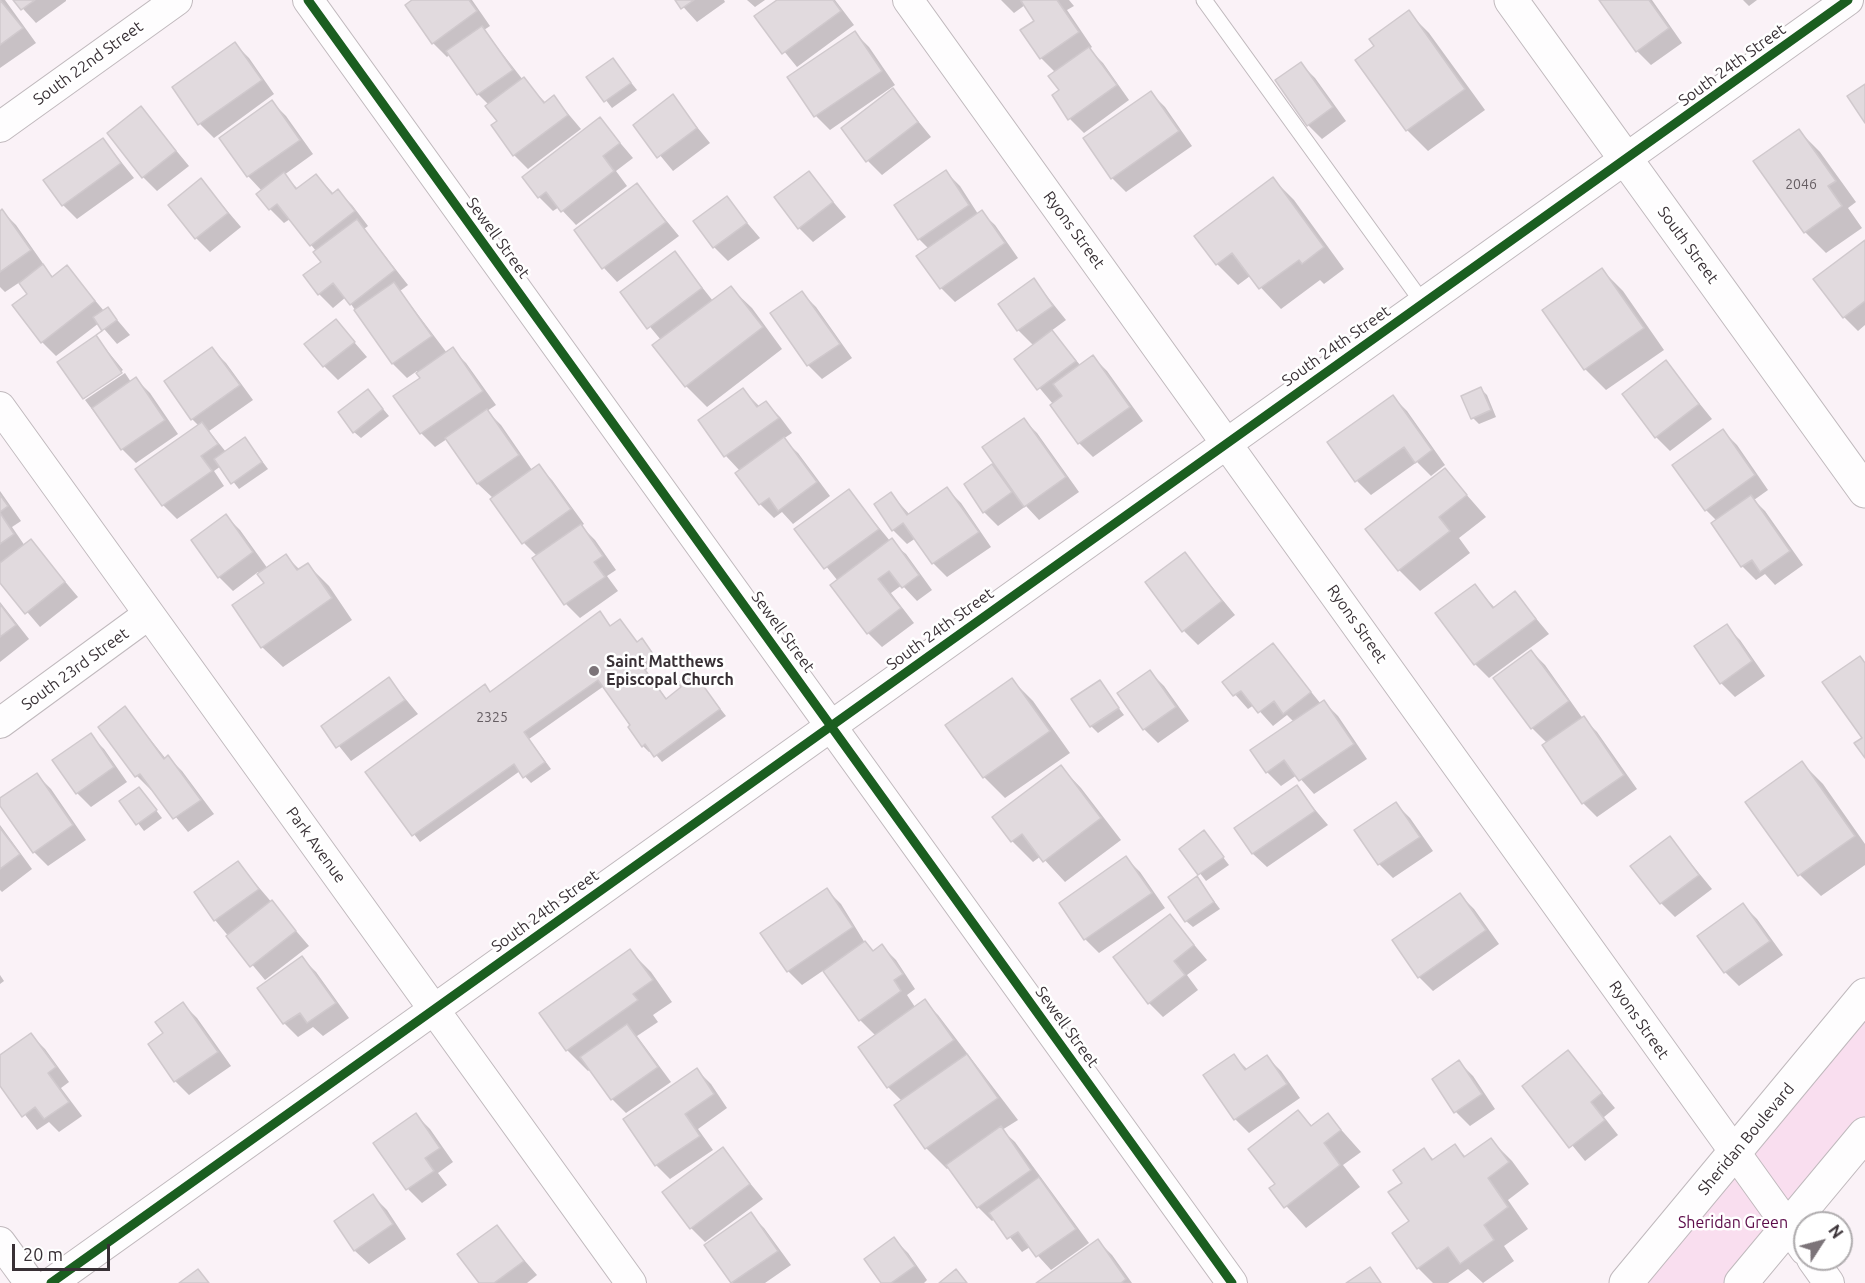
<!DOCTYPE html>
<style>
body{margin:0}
#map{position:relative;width:1865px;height:1283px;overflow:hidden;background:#faf2f7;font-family:Ubuntu,sans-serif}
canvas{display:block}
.north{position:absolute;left:1793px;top:1211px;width:60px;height:60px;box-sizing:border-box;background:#fff;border:2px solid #afacae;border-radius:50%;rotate:54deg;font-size:16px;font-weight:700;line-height:24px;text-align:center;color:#383035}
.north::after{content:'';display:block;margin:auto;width:21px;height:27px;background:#7c7479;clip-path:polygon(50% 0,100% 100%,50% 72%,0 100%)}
.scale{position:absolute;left:12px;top:1244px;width:98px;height:27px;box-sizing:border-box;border:3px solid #383035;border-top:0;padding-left:8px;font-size:18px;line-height:21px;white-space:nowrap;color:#383035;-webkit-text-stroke:4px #fff;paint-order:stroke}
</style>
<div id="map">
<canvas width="1865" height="1283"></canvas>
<div class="north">N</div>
<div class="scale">20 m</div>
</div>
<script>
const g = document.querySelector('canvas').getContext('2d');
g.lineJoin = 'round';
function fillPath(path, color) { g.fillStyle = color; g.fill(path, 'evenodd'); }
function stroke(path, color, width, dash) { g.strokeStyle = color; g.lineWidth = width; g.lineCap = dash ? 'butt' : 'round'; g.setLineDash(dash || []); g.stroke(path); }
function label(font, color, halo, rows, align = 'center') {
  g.font = font + ' Ubuntu,sans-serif'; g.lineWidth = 5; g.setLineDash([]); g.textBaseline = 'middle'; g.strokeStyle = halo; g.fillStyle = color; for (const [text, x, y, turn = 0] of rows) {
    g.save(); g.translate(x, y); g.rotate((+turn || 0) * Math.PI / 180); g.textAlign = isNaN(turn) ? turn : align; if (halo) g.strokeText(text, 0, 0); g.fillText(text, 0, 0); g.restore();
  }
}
const green = new Path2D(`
 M1865,995V1134L1741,1283H1626Z`);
const shadow = new Path2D(`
 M0,0H5L36,43L0,68Z
 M15,0H66V1L36,23Z
 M414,0H472L490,26L484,30L523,80L546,103L554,97L581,129L528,169L514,155L489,105L478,94L450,54L447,57L433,43Z
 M677,0H724L725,2L697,22Z
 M747,0H765L755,7Z
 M779,0H835L854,25L797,67L756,17Z
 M1001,0H1069L1074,6L1067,10L1092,47L1089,49L1103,63L1129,100L1084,133L1070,119L1056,73L1041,58L1036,21L1025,5L1014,13Z
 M1601,0H1652L1682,43L1651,65L1637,51Z
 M1743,0H1757L1749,6Z
 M1408,12L1429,33L1485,110L1428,151L1407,130L1376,46Z
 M855,33L869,47L895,85L830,130L816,116Z
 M235,44L249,58L274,94L214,138L200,124Z
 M613,60L637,90L612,108L588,77Z
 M1301,64L1315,78L1346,121L1322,139L1308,125Z
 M893,90L931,137L882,175L868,161Z
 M1151,93L1165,107L1192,146L1126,192L1112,178L1085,139Z
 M672,96L710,143L673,171L635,125Z
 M272,102L286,116L313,154L284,175L298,189L316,176L334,194L338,191L352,205L368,226L364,229L408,285L400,291L447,353L452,349L466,363L496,405L487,411L501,425L532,470L538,466L552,480L584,524L581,526L595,540L616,570L607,576L618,591L580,618L566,604L537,556L524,543L493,498L478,484L447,439L435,447L421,433L422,378L417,371L407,378L393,364L346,297L333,308L319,294L323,262L316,251L290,219L284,223L270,209L262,191L248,176Z
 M141,108L189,166L157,191L143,177Z
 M600,119L633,158L616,171L627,186L576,225L559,207L553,211L539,197Z
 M1799,131L1820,152L1856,202L1848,208L1862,228L1826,253L1805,232Z
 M103,139L134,178L77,219L63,205Z
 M946,172L960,186L978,214L981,212L995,225L1018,258L955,302L941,288L918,256L929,249L919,239Z
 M809,173L846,217L813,242L799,228Z
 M1273,179L1294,200L1344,269L1324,284L1320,280L1281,309L1250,276L1238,285L1217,264Z
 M201,180L241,227L210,252L196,238Z
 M637,185L679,236L617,282L604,268Z
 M726,198L760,238L728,261L714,247Z
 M2,211L16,225L44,265L42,266L54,278L67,267L104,311L108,309L130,335L117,344L99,323L56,356L42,342L29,294L20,282L5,292L0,287V212Z
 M1865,242V325L1858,331L1844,317Z
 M675,253L713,301L731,288L752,308L782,349L707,407L686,386L661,340L622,293Z
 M1602,270L1623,291L1664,350L1606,390L1585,369Z
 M1034,280L1066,320L1051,331L1081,366L1093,357L1107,371L1143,421L1093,457L1079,443L1053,404L1016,360L1034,346L1018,330L1000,304Z
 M802,293L816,307L852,358L822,379L808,365Z
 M336,321L367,357L338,380L324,366Z
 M96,337L123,370L84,399L59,363Z
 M212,349L226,363L253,400L209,431L226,452L245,438L268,469L239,489L221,466L214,471L224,486L177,519L163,505L137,469L199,426L192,419Z
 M1666,362L1712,419L1670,451L1656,437Z
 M125,373L131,382L136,379L150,393L178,434L136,463L122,449L85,400Z
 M1480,388L1487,395L1496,417L1479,424L1473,418Z
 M743,390L760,407L766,403L780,417L792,433L783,439L798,453L830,496L793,524L782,512L774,518L760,504L740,471L726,456L700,421Z
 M1393,397L1407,411L1445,465L1431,476L1417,462L1371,495L1357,481Z
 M374,398L389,416L361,438L354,432Z
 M1023,419L1037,433L1079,492L1039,520L1026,506L998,526L984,512L992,466L1003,477Z
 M1723,431L1737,445L1768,490L1754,500L1765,511L1803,565L1775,585L1765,574L1756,580L1742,566L1717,521L1706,510Z
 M1445,470L1486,517L1459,538L1470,553L1420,591L1399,570Z
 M947,489L961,503L991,547L947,577L933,563L916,538L907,544L893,530L891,494L910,515Z
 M0,491L21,521L12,527L25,546L31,541L78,597L40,627L0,580Z
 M849,491L890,541L906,554L932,590L917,601L902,585L891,593L914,623L882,647L868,633L838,581L796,529Z
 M226,516L240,530L268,569L286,556L300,570L308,565L329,586L352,620L283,667L262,647L266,583L258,572L233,591L219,577Z
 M1185,554L1235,615L1198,645L1184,631Z
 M1474,585L1495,608L1515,593L1549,634L1489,678L1475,664L1437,613Z
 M0,602L29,639L0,662Z
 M600,613L611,627L620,621L638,643L648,647L658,661L646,670L667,700L697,679L726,716L662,762L652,750L649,752L643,746L604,686L529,739L551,769L531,783L520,771L420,842L367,772L485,686L491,693Z
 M1726,626L1740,640L1765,676L1735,697L1721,683Z
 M1273,645L1321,704L1324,702L1338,716L1367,759L1314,794L1297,775L1281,786L1267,772L1294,722L1287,715L1273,726L1254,705L1248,709L1224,682Z
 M1531,651L1545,665L1581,716L1597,732L1637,789L1597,817L1583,803L1547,743L1532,728Z
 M1150,672L1164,686L1189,721L1158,743L1144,729Z
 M389,679L418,714L351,761L323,726Z
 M1012,680L1033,701L1070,753L1005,798L984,777L948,726Z
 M1099,682L1124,715L1098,733L1091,726Z
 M125,708L166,759L168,757L182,771L214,814L188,832L153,789L151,790L137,776L100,727Z
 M90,735L104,749L127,782L91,807L77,793Z
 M1802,763L1823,784L1865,844V865L1821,896L1800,875L1748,802Z
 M1061,767L1081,788L1121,840L1065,882L1041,856L1033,862L1012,841Z
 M37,775L51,789L86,840L48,866L34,852L0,804V800Z
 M1296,787L1328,825L1267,867L1253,854L1236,829Z
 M139,788L162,818L144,831L121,801Z
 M1396,804L1410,818L1433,851L1393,878L1379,864Z
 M0,825L32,869L2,892L0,890Z
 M1204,832L1229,865L1206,881L1181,849Z
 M1670,838L1712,889L1675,917L1661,903Z
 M1126,858L1140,872L1165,908L1099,953L1085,939L1061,904Z
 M238,863L309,946L265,980L215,920Z
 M1197,878L1220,909L1193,927L1186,921Z
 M827,890L841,904L865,943L874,952L882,946L896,960L915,989L907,995L915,1007L924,1001L938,1015L1018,1120L1002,1130L1015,1142L1089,1243L1051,1270L1030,1247L1022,1252L995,1219L992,1221L978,1207L950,1167L947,1169L926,1148L902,1101L889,1088L860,1048L876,1036L860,1020L824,970L802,985L788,971Z
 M1460,895L1474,909L1499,944L1433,991L1419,977Z
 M1743,905L1757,919L1783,955L1739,986L1725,972Z
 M1170,916L1207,960L1187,975L1198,990L1163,1017L1149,1003Z
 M630,951L651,972L672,1002L653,1015L658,1022L637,1036L671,1082L626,1113L612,1099L591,1069L588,1071L567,1050Z
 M302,958L316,972L349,1018L323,1036L313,1027L298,1037L284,1023L259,988Z
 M0,975L4,981L0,984Z
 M183,1004L197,1018L231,1066L189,1095L175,1081Z
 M31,1035L45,1049L69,1082L61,1088L82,1116L59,1132L49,1122L37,1130L0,1083V1057Z
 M1568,1052L1615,1108L1604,1117L1618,1135L1585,1161L1524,1086Z
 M1234,1056L1248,1070L1267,1057L1281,1071L1300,1098L1249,1133L1235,1119Z
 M1459,1062L1473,1076L1495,1109L1470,1126L1456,1112L1434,1079Z
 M697,1070L711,1084L727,1108L698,1129L713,1150L670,1179L656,1165L625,1119Z
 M1298,1112L1313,1127L1328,1115L1361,1152L1343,1165L1360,1187L1306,1228L1271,1189L1277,1184Z
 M416,1115L430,1129L453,1162L438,1173L447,1185L422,1203L408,1189Z
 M1491,1140L1512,1161L1529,1184L1508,1200L1528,1229L1504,1246L1514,1261L1483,1283L1468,1269L1448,1283H1433L1418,1268L1394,1234L1411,1221L1404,1183L1424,1150L1434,1160L1455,1146L1466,1157Z
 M722,1149L763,1199L705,1242L691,1228Z
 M373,1196L387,1210L406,1239L369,1264L355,1251L336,1222Z
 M750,1214L764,1228L791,1265L765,1283H733L706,1245Z
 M496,1227L537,1275L527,1283H481Z
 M894,1239L908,1253L927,1280L924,1283H883Z
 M1098,1241L1112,1255L1132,1283H1038Z`);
const building = new Path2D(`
 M0,0L23,28L0,45Z
 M13,0H35L21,10Z
 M412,0H469L477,11L432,44L405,5Z
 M675,0H694L681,9Z
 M777,0H833L841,11L782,54L754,16Z
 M1023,0H1057L1079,32L1040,59L1020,30L1034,21L1021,1Z
 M1599,0H1649L1669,28L1636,52Z
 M1409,10L1465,89L1406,131L1355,60L1374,46L1369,39Z
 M482,26L513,70L477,95L446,51Z
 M855,31L882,71L814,117L787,77Z
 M235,42L262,80L198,125L172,87Z
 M1089,47L1117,85L1068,120L1052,95L1059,90L1048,76Z
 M613,58L631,83L604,102L586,77Z
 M1301,62L1333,107L1307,126L1275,80Z
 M524,77L544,103L554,95L568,115L513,156L491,125L497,121L485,106Z
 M1865,84V123L1847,96Z
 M893,88L918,122L866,162L841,128Z
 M1151,91L1179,131L1111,179L1083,138Z
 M673,94L697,128L657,158L633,125Z
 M272,100L300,140L247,177L219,138Z
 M141,106L176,151L142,178L107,133Z
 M600,117L620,143L603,156L614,171L561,212L546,192L538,198L522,177Z
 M1799,129L1836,181L1828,186L1842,206L1804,233L1753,161Z
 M103,138L121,163L62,206L43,180Z
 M946,170L969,205L918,240L894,205Z
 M809,171L833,202L798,229L774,197Z
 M284,172L296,189L316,174L332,194L338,189L355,211L310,246L277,204L269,210L256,194Z
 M1273,177L1324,247L1302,264L1299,260L1259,289L1232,253L1216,265L1194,236Z
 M201,178L228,213L195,239L168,205Z
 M637,183L666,222L602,269L574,230Z
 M727,196L747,223L713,248L693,221Z
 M2,209L31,250L0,272V211Z
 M982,210L1005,243L940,289L916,256Z
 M357,219L395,270L350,305L333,283L318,295L303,275L321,262L313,252Z
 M1865,240V301L1843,318L1813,279Z
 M675,251L702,288L647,329L620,292Z
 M43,264L52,277L67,265L95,301L41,343L12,305L27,294L19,283Z
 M1602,268L1644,328L1584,370L1542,310Z
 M1034,278L1053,306L1017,331L998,304Z
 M394,282L432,336L392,364L354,310Z
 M731,286L763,327L685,387L652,345Z
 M802,291L840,344L807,366L770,313Z
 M108,307L117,320L96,335L122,373L83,399L57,362L102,331L93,317Z
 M336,319L355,342L323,367L304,344Z
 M1052,330L1076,361L1037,390L1014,359Z
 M212,347L240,385L191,420L164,381Z
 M453,347L483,391L420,434L393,396L420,378L416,373Z
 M1093,355L1130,407L1078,444L1050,405L1062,396L1053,384Z
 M1666,360L1699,404L1655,438L1622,394Z
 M136,377L165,420L121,450L92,408Z
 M1481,387L1491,410L1471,419L1461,396Z
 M743,388L757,407L766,401L779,418L724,457L698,420Z
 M368,389L383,409L353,433L338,412Z
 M1393,395L1432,450L1415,463L1404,447L1355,482L1327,442Z
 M487,409L519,455L477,484L445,438Z
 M1024,418L1066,477L1024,507L982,447Z
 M202,422L218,444L201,456L212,471L162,506L135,469Z
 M1723,429L1755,475L1705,511L1672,465Z
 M245,437L262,462L231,484L214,459Z
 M784,437L817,482L778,511L769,498L759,505L735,473Z
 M539,464L571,509L522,544L490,499Z
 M992,464L1012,492L983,513L964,484Z
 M1445,468L1467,495L1439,517L1450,531L1398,571L1365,529Z
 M947,487L979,532L932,564L903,523L892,531L874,504L891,492L907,515Z
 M849,489L879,529L824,569L794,529Z
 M0,495L8,506L0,512Z
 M1751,495L1790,551L1760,572L1752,560L1741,567L1711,523Z
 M0,513L14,534L0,544Z
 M226,514L253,552L218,578L191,540Z
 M581,524L603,556L594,562L605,577L564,605L532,558Z
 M892,538L919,575L902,588L889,571L878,579L901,608L867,634L830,585Z
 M31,539L65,582L25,614L0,583V563Z
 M1185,552L1222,601L1182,632L1145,582Z
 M286,554L297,570L308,563L332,598L261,648L232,605L264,583L257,574Z
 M1475,584L1493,608L1515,591L1536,619L1474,665L1435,613Z
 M0,604L16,625L0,637Z
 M600,611L610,626L620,619L637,642L642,638L653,654L640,663L666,699L681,687L678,683L688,676L691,681L697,677L720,709L654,757L645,744L642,747L628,727L630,725L598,680L524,732L545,762L523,778L514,764L412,836L365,772L485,684L490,692Z
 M1727,624L1752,661L1720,684L1694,646Z
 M1273,643L1311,692L1283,714L1274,701L1258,713L1241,691L1233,696L1222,682Z
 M1531,650L1569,701L1531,729L1493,678Z
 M1860,656L1865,663V758L1854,743L1862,738L1822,682Z
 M1150,670L1176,707L1143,730L1117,693Z
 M389,677L405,700L336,748L321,726Z
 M1012,678L1050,731L983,778L945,725Z
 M1100,680L1119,708L1090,727L1071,699Z
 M1324,700L1354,744L1299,781L1284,760L1266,773L1250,750Z
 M125,706L164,759L168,755L201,800L173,819L140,774L135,777L98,727Z
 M1584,716L1624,775L1582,804L1542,745Z
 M91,733L114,767L76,794L52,760Z
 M1802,761L1855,836L1798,876L1745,802Z
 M1061,765L1101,818L1043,862L1022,834L1011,842L992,817Z
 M37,773L73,825L33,853L0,806V798Z
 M1297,785L1315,811L1252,854L1234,828Z
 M139,787L157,810L136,825L119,801Z
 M1396,802L1420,837L1378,865L1354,830Z
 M0,828L20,854L0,869Z
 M1204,830L1224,857L1198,875L1179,849Z
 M1670,836L1699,875L1660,904L1630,866Z
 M1126,856L1152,893L1084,940L1059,903Z
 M238,861L259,889L214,921L194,892Z
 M1197,876L1214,902L1185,922L1168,897Z
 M827,888L853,927L787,972L760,933Z
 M1460,893L1486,930L1418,978L1392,940Z
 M272,900L296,931L250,967L226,936Z
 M1743,903L1770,941L1724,973L1697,936Z
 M1170,914L1194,945L1174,961L1185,975L1148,1004L1113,957Z
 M865,941L873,951L882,944L903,974L894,980L901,991L859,1021L823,971Z
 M630,949L653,980L633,994L638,1000L566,1051L539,1013Z
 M302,956L336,1003L307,1023L300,1013L283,1024L257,988Z
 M925,999L954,1040L887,1088L858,1047Z
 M183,1002L218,1052L174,1082L148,1044L163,1033L155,1022Z
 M627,1024L658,1067L611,1100L580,1057Z
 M31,1033L56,1067L48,1073L69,1102L44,1119L35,1107L22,1117L0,1086V1055Z
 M1568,1050L1602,1093L1591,1102L1605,1120L1569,1148L1522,1086Z
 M967,1054L998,1098L925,1149L894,1105Z
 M1234,1054L1245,1070L1267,1055L1287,1084L1234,1120L1203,1075Z
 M1459,1060L1482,1094L1454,1113L1432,1079Z
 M697,1068L714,1094L685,1114L700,1136L655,1166L623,1119Z
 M1298,1110L1311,1126L1328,1113L1341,1130L1324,1143L1340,1165L1284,1208L1269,1188L1275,1184L1248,1149Z
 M416,1113L440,1148L425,1158L434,1171L406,1190L373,1143Z
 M1001,1126L1031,1170L977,1208L946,1165Z
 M1491,1138L1509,1162L1488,1178L1508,1207L1484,1225L1494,1240L1460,1264L1448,1247L1417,1269L1392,1233L1409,1221L1388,1192L1402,1183L1393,1170L1424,1148L1432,1160L1455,1144L1464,1157Z
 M723,1147L750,1184L690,1229L662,1192Z
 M1039,1177L1076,1229L1036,1257L1018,1232L1007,1239L989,1213Z
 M373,1194L393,1224L354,1251L334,1221Z
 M751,1212L778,1251L731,1283L704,1245Z
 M497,1225L524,1261L494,1283H479L457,1254Z
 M894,1237L915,1266L891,1283H881L864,1259Z
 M1098,1239L1126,1279L1121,1283H1036Z
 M1370,1267L1381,1283H1346Z
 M198,1269L209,1283H179Z
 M956,1269L967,1283H939Z`);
const service = new Path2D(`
 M1204,0L1423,303`);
const minor = new Path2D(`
 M308,0L1232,1283
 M908,0L1805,1250
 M0,127L177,0
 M0,407L631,1283
 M0,723L149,614
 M0,1242L30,1283
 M1812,1259L1829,1283
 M51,1283L1848,0`);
const secondary = new Path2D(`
 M1511,0L1865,491
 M1626,1283L1865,995
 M1741,1283L1865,1134`);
const cycleway = new Path2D(`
 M308,0L1232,1283
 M51,1283L1848,0`);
const markers = [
 [594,671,6,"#7c7479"]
];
const numberNames = [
 ["2046",1801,184],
 ["2325",492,717]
];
const streetNames = [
 ["South 22nd Street",88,63,-36],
 ["South 24th Street",1732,65,-36],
 ["Ryons Street",1074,230,54],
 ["Sewell Street",498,238,54],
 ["South Street",1688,245,54],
 ["South 24th Street",1336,346,-35],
 ["Ryons Street",1357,624,55],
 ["South 24th Street",940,629,-36],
 ["Sewell Street",783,632,54],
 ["South 23rd Street",75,669,-36],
 ["Park Avenue",316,845,54],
 ["South 24th Street",545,911,-36],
 ["Ryons Street",1639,1020,55],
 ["Sewell Street",1067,1027,54],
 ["Sheridan Boulevard",1746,1139,-50]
];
const poiNames = [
 ["Saint Matthews",606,662],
 ["Episcopal Church",606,680]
];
const parkNames = [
 ["Sheridan Green",1733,1223]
];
fillPath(green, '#f9deef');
fillPath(shadow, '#0003');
fillPath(building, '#e1dade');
stroke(building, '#d0c9cd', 1.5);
stroke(service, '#c0b9bd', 17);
stroke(minor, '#c0b9bd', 32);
stroke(secondary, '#c0b9bd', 35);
stroke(service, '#fefdfe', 15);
stroke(minor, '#fefdfe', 30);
stroke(secondary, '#fefdfe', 33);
stroke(cycleway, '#1b5e20', 9);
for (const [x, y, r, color] of markers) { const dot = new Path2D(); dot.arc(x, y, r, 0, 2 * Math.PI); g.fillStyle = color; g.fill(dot); stroke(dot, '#fff', 2); }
label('14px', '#655d62', null, numberNames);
label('16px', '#383035', '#fff', streetNames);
label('bold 16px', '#383035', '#fff', poiNames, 'left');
label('16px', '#5c0b49', '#fff', parkNames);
</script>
